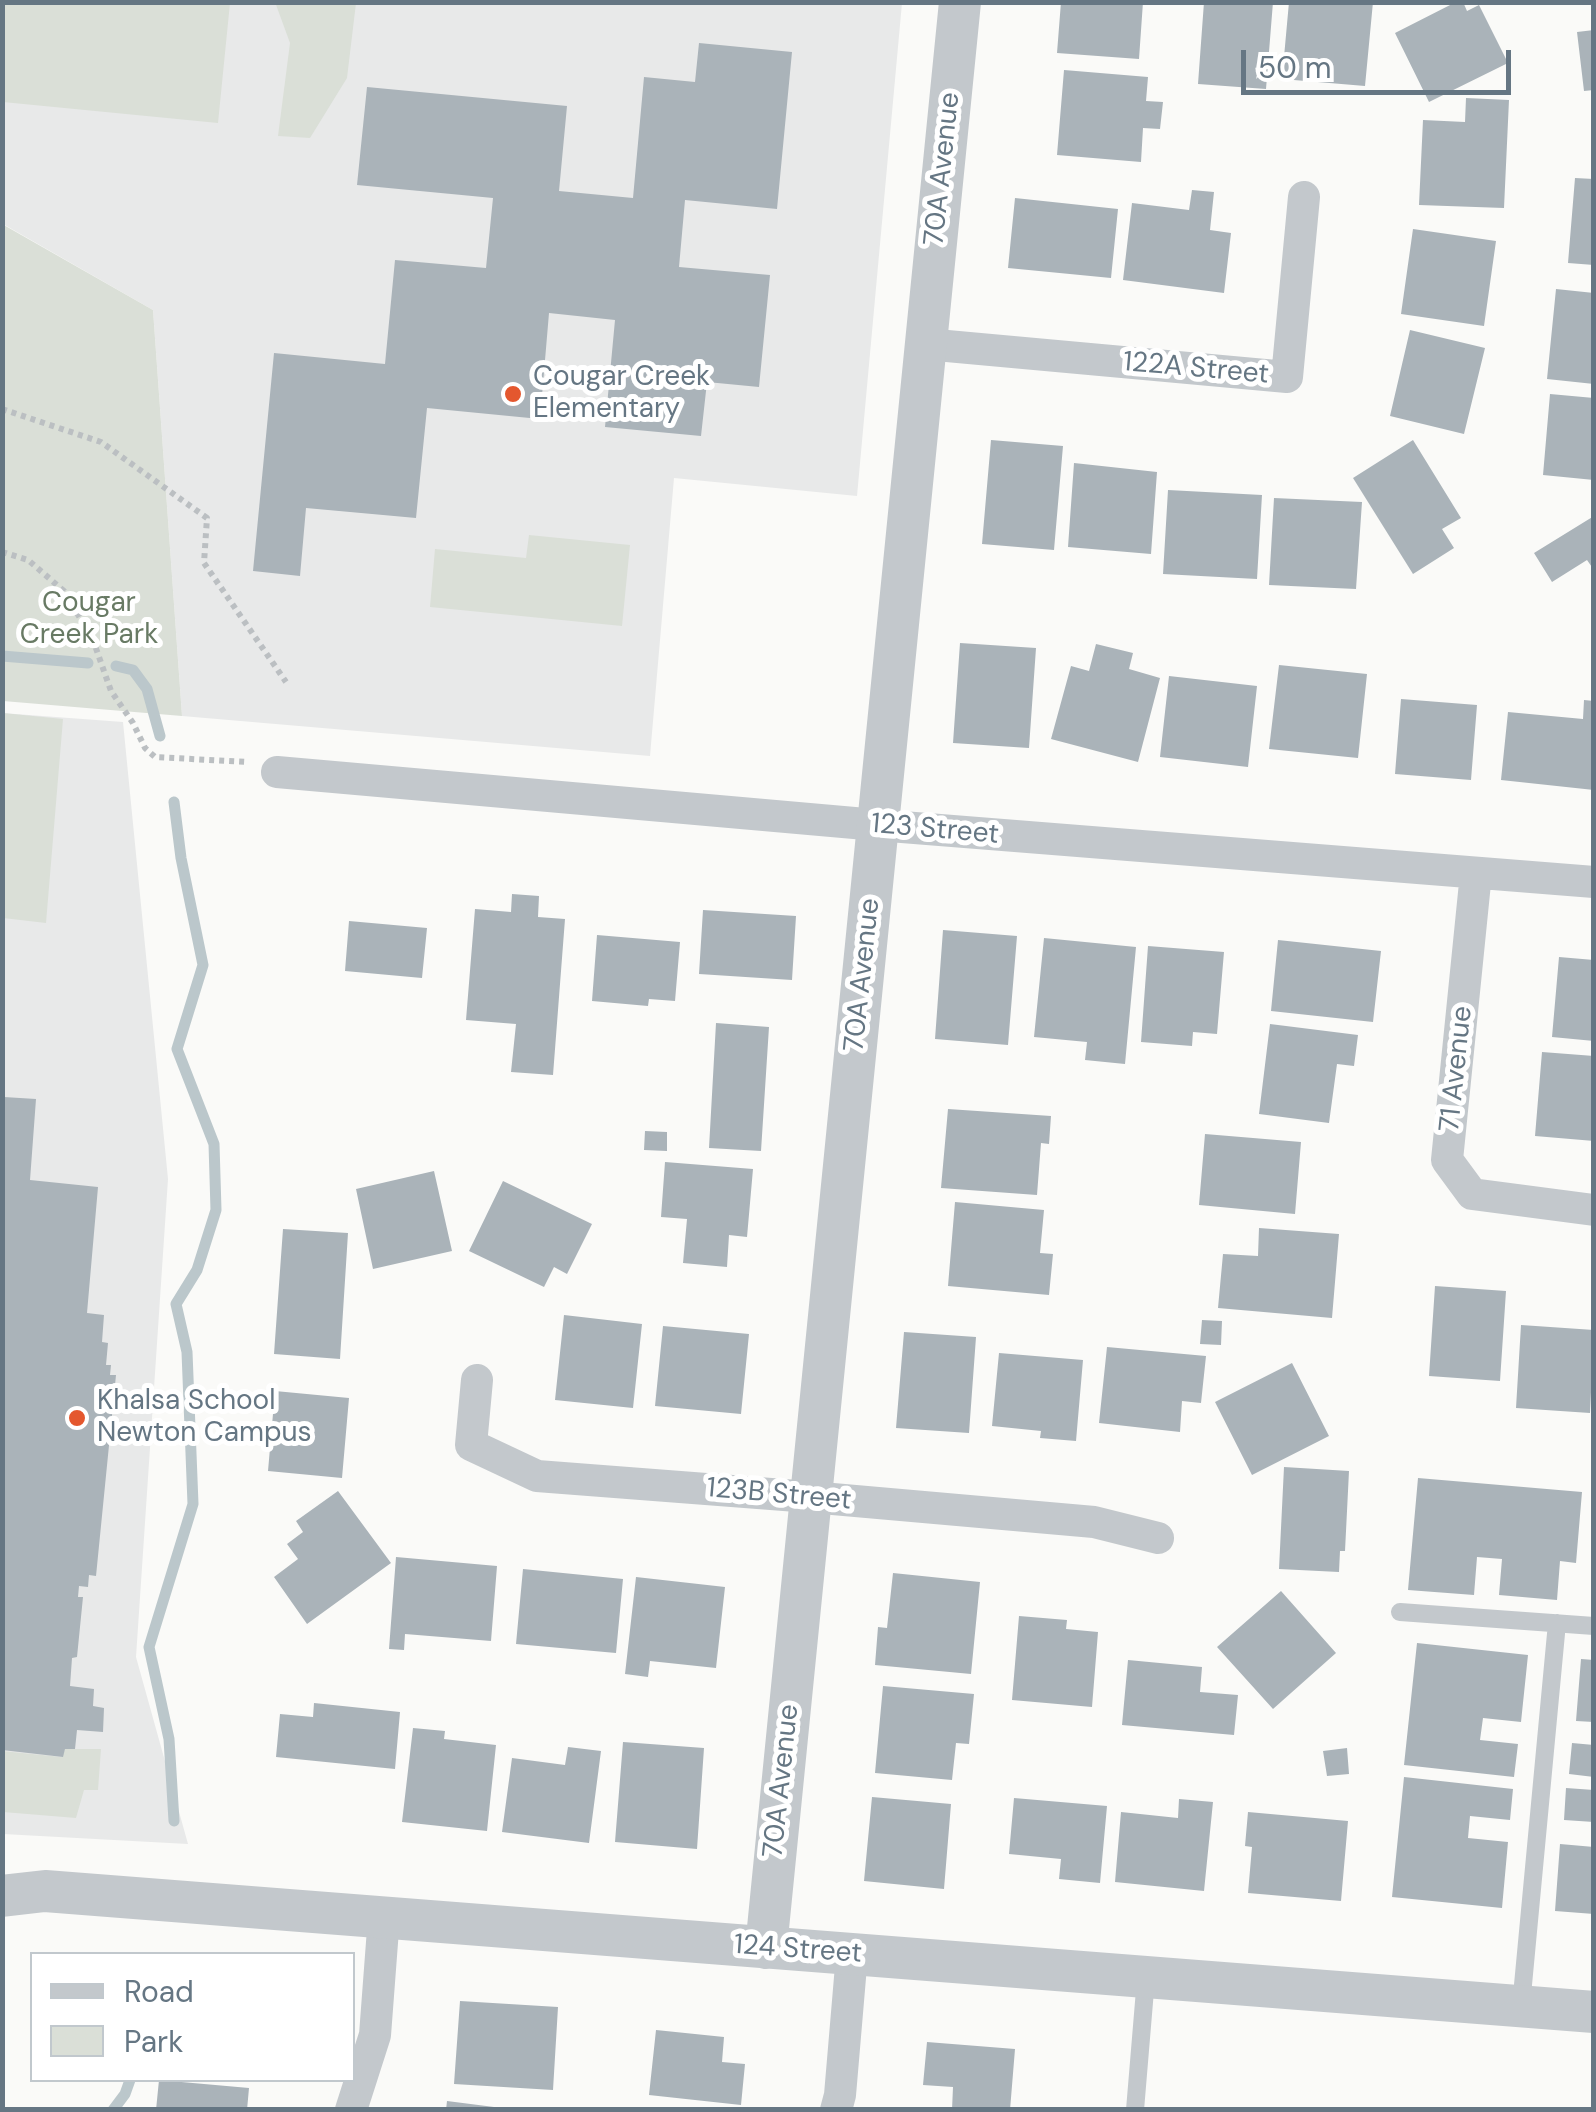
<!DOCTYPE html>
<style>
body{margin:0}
#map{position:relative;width:1596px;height:2112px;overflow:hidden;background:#fafaf8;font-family:"DM Sans",sans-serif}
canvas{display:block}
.frame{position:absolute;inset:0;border:5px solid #657683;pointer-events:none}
.legend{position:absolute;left:30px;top:1952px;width:325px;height:130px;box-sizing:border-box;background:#fff;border:2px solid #c1c8cd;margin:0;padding:12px 18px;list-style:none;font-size:30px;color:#657683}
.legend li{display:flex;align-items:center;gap:20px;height:50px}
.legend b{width:50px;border:2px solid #c1c8cd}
.scale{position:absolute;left:1241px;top:50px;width:270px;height:45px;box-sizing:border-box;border:5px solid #657683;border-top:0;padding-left:12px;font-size:30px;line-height:35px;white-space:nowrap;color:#657683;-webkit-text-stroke:8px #fff;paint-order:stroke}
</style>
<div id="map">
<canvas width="1596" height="2112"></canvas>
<div class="frame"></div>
<ul class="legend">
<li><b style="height:12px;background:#c3c8cc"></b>Road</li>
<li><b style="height:28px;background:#dadfd7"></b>Park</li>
</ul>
<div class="scale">50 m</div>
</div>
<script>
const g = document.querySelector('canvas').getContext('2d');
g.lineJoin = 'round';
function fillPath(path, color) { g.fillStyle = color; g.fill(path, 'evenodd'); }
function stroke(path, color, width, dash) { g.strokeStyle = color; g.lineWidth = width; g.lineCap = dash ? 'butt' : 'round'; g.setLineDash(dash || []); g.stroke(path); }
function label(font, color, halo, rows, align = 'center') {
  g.font = font + ' "DM Sans",sans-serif'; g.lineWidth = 10; g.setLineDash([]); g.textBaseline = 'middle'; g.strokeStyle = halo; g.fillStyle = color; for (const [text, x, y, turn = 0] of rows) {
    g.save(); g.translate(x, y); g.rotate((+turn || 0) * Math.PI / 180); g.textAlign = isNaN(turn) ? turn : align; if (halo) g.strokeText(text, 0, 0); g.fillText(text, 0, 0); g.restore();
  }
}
const built = new Path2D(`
 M3,3H902L857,496L674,478L650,756L182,716L153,310L3,224Z
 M2,713L123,722L168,1179L136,1657L188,1844L3,1834Z`);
const green = new Path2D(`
 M275,2L356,3L347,78L310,138L278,136L290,43Z
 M2,3H230L218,123L3,102Z
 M2,224L153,310L182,716L3,701Z
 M529,535L630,545L622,626L430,607L435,549L526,558Z
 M3,713L63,719L46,923L3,918Z
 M65,1749H101L98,1790H84L76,1818L3,1812L2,1751L62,1757Z`);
const stream = new Path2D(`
 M2,656L88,663
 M116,666L133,670L147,689L160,736
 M174,802L181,858L203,965L177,1049L214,1144L216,1210L197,1270L176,1304L187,1352L193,1504L149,1647L169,1739L174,1821
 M113,2110L125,2094L130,2080`);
const building = new Path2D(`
 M1061,2H1143L1139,59L1057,53Z
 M1204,2H1273L1266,89L1198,84Z
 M1289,2H1373L1365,86L1282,79Z
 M1456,2H1463L1467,11L1479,5L1508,63L1429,102L1395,33Z
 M1594,30V90L1584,91L1577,32Z
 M699,43L792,52L777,209L685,200L679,267L770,275L759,387L707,382L701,436L605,427L615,320L549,313L540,419L427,408L416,518L306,508L300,576L253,571L274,353L385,364L395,260L486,268L493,198L357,185L367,87L567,106L559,191L633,198L644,77L695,82Z
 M1064,70L1148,77L1146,101L1163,102L1160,129L1143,128L1141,162L1057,155Z
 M1466,98L1509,100L1504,208L1419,205L1423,120L1465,122Z
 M1575,178L1594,179V265L1568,263Z
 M1192,190L1214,192L1210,230L1231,233L1224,293L1123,280L1132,203L1189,210Z
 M1015,198L1118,209L1111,278L1008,268Z
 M1413,229L1496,241L1484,326L1401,314Z
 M1556,289L1594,293V384L1547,379Z
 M1410,330L1485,348L1464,434L1390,416Z
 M1550,394L1594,398V480L1543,475Z
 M991,440L1063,446L1054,550L982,544Z
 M1413,440L1461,518L1442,529L1454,548L1413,574L1353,478Z
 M1074,463L1157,472L1151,554L1068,547Z
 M1168,490L1262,495L1257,579L1163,574Z
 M1274,498L1362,502L1356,589L1269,585Z
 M1594,516V570L1587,560L1552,582L1534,553Z
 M960,643L1036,648L1029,748L953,743Z
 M1096,644L1133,653L1129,669L1160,678L1138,762L1051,739L1071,666L1089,671Z
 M1279,665L1367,674L1358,758L1269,749Z
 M1169,676L1257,686L1248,767L1160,757Z
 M1401,699L1477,705L1471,780L1395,774Z
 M1584,700L1594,701V790L1501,780L1508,712L1583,719Z
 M512,894L539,896L538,917L565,919L553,1075L511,1072L516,1024L466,1020L475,909L511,912Z
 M703,910L796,916L792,980L699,974Z
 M349,921L427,928L422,978L345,971Z
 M943,930L1017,936L1008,1045L935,1039Z
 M597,935L680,942L675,1001L649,999L648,1006L592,1001Z
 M1044,938L1136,947L1125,1064L1085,1060L1087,1042L1034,1037Z
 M1278,940L1381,951L1373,1022L1271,1011Z
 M1148,946L1224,952L1217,1034L1193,1032L1192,1046L1141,1042Z
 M1559,957L1594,960V1041L1552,1037Z
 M716,1023L769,1027L761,1151L709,1148Z
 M1270,1024L1358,1035L1354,1066L1337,1064L1329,1123L1259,1114Z
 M1542,1052L1594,1056V1141L1535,1136Z
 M4,1097L36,1099L30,1180L98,1187L87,1313L104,1315L102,1342L108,1343L106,1365H111L110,1375H116L96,1576L89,1575L88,1587L79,1586L78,1597H83L77,1657L72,1658L70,1686L94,1689L93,1706L104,1708L103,1732L77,1730L75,1749H65L63,1757L2,1750V1112Z
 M948,1109L1051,1116L1049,1144L1041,1143L1037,1195L941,1188Z
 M645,1131L667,1132V1151L644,1150Z
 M1205,1134L1301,1142L1295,1214L1199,1205Z
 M665,1162L753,1169L747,1237L729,1235L727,1267L683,1263L687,1219L661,1217Z
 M434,1171L452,1251L373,1269L356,1189Z
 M503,1181L592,1224L567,1274L554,1267L544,1287L469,1251Z
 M955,1202L1044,1210L1040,1253L1053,1254L1049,1295L948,1286Z
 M1259,1228L1339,1234L1332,1318L1218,1308L1223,1254L1258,1256Z
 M283,1229L348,1233L340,1359L274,1354Z
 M1435,1286L1506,1291L1500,1381L1429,1376Z
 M564,1315L642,1324L633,1408L555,1400Z
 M1202,1320L1222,1321L1221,1345L1200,1344Z
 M1521,1325L1594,1330L1590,1413L1516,1408Z
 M663,1326L749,1334L741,1414L655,1406Z
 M904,1332L976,1337L969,1433L896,1428Z
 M1107,1347L1206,1356L1201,1403L1182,1401L1180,1432L1099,1423Z
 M999,1353L1083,1360L1076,1441L1040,1438L1041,1431L992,1426Z
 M1292,1363L1329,1436L1252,1475L1215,1402Z
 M275,1391L349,1398L342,1478L268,1471Z
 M1284,1467L1349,1471L1345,1551H1340L1339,1572L1279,1569Z
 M1418,1478L1582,1492L1576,1563L1560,1561L1557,1600L1499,1595L1502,1559L1477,1557L1474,1595L1408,1590Z
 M338,1491L391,1563L307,1624L274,1577L298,1559L287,1544L303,1532L296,1521Z
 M396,1557L497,1566L491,1641L405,1634L404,1650L389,1649Z
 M523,1569L623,1579L616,1653L516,1644Z
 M893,1573L980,1582L971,1674L875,1665L878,1627L887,1628Z
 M636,1577L725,1587L716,1668L650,1661L648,1677L625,1674Z
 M1281,1591L1336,1653L1273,1709L1217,1647Z
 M1019,1616L1067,1620L1066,1629L1098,1632L1092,1707L1012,1700Z
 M1417,1643L1528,1655L1521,1722L1483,1718L1480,1740L1518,1744L1514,1777L1404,1765Z
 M1581,1659L1594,1660V1722L1576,1721Z
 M1128,1660L1202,1667L1200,1692L1238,1695L1234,1735L1122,1725Z
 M883,1686L974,1694L969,1744L956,1743L952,1780L875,1773Z
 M314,1703L400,1712L395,1769L276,1757L280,1714L313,1717Z
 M413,1728L445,1731L444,1739L496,1745L487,1831L402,1822Z
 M623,1742L704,1748L697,1849L615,1842Z
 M1572,1743L1594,1745V1777L1569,1774Z
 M568,1747L601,1751L589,1843L502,1832L512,1758L565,1765Z
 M1347,1748L1349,1774L1327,1776L1323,1751Z
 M1404,1777L1513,1789L1510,1820L1470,1816L1468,1838L1508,1842L1502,1908L1392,1897Z
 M1566,1788L1594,1790V1822L1564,1820Z
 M872,1797L951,1804L944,1889L864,1881Z
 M1014,1798L1107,1806L1100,1883L1059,1879L1061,1859L1009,1854Z
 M1179,1799L1213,1802L1204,1891L1115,1882L1121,1812L1178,1818Z
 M1248,1812L1348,1821L1341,1901L1248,1893L1252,1847L1245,1846Z
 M1560,1844L1594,1847V1914L1555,1911Z
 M460,2001L558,2007L553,2090L454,2084Z
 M656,2030L724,2037L722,2062L745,2064L741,2105L649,2095Z
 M927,2042L1015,2049L1010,2110H952L953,2087L923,2085Z
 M159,2080L249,2088L247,2110H156Z
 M447,2101L494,2107V2110H446Z`);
const path = new Path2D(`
 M2,409L101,442L207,518L204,563L286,682
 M2,552L28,560L64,591L93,640L111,691L133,723L145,748L155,757L247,762`);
const service = new Path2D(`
 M1400,1612L1594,1626
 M1521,2006L1557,1623
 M1135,2110L1146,1978`);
const minor = new Path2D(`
 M925,344L1287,377L1304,197
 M277,772L877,825L1594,882
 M1476,873L1447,1160L1472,1194L1594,1210
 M477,1380L471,1445L537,1476L810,1497L1094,1522L1158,1538
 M351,2110L375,2035L384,1916
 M836,2110L840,2095L852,1954`);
const tertiary = new Path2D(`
 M2,1896L45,1891L1594,2012
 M766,1948L960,2`);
const markers = [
 [513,394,10,"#e4572e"],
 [77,1418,10,"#e4572e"]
];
const streetNames = [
 ["70A Avenue",943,169,-84],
 ["122A Street",1196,369,5],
 ["123 Street",935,830,5],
 ["70A Avenue",863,975,-84],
 ["71 Avenue",1457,1069,-84],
 ["123B Street",779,1495,5],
 ["70A Avenue",782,1781,-84],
 ["124 Street",798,1950,4]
];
const poiNames = [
 ["Cougar Creek",533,378],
 ["Elementary",533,410],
 ["Khalsa School",97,1402],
 ["Newton Campus",97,1434]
];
const parkNames = [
 ["Cougar",89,604],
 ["Creek Park",89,636]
];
fillPath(built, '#e8e9e9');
fillPath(green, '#dadfd7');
stroke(stream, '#bbc7cb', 11);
fillPath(building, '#aab3b9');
stroke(path, '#bbbfc2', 6, [5, 5]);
stroke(service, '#c3c8cc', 18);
stroke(minor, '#c3c8cc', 32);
stroke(tertiary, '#c3c8cc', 42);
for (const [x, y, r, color] of markers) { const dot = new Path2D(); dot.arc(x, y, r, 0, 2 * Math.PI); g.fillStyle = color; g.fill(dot); stroke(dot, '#fff', 4); }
label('28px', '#657683', '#fff', streetNames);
label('28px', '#657683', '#fff', poiNames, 'left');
label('28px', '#687a64', '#fff', parkNames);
</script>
